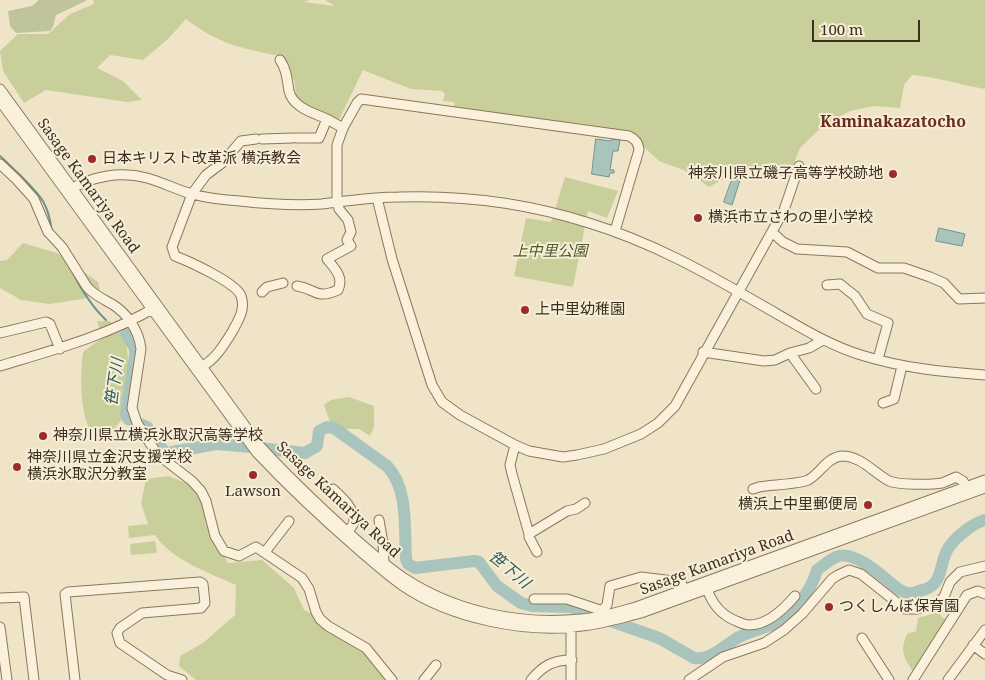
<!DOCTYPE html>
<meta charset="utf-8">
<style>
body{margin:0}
#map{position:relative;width:985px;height:680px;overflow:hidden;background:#f0e4c8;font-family:"Noto Serif",serif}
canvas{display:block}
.scale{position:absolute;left:812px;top:20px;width:108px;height:22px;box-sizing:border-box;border:2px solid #3d2e20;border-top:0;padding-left:6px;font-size:15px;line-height:18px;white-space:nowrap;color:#3d2e20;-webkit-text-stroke:4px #f7eed8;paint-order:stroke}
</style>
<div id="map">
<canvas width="985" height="680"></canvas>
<div class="scale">100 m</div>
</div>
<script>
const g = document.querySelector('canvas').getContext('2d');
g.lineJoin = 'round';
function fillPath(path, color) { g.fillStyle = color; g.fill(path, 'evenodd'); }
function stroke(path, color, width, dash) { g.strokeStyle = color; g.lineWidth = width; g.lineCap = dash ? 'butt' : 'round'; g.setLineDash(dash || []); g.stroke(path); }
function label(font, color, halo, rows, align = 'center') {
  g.font = font + ' "Noto Serif","Noto Sans JP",serif'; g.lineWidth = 4; g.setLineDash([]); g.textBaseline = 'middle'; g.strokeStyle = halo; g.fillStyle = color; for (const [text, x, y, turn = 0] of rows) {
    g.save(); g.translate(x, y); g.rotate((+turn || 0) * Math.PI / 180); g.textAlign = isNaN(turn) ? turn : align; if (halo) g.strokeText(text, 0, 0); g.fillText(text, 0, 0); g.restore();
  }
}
const green = new Path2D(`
 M93,0H310L304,2L335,6L325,0H985V89C961,85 937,77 912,75L904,85L900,108L874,106L850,111L822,127L800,148L792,168L782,177L761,166L729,176L709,187L686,171L659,161L630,134L591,125L454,108V102L443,101L445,94L442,91L411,89L363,70L338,122L297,100L294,80L279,56C240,48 219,44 186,19L168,39L143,60L110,55L97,68L123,81L142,100L127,102L46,90L24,103L3,71L0,51L18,34H48L70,14L94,4Z
 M565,177L618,191L607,218L588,211L573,287L514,276L526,218L551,222Z
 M23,243L57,253L98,282L100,291L83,299L49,304L21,300L0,288V261L7,260Z
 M97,321H110L126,338L128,360L135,386L128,412L115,428L108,441C104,439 97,437 94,434C79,421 80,370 83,352L102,338Z
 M349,397L374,406V427L370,436L359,429H344L330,422L324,405L331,400Z
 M168,476L192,485L203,503L206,524L228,563L262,560L294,588L304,610L328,621L375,662L387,680H196L179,666L180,656L203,643L235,615L236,585C210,573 171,560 155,535L129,538L128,526L148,524L141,503L146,479Z
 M155,541L157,553L131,555L130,544Z
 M938,612L947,622L913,671C903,657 900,650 907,634L916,631L918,618Z`);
const cemetery = new Path2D(`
 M39,0H86V1L56,15L53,27L50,31L16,33L10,26L8,11L32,6Z`);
const water = new Path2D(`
 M596,139L611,141L612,139L620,140L618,151H613L610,170H614V173H610L609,177L592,174Z
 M733,177L740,180L732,205L724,202Z
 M939,228L965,234L962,246L936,241Z`);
const stream = new Path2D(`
 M0,156C7,162 13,169 20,175C40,196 48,201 52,232
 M72,271C81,289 91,306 106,320`);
const river = new Path2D(`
 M126,334L135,348V356L126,414L128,419L147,427L163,450L167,453L216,444L240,446L305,453L317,446L319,431L327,427L334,428L387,466C409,489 404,529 406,559L408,564L415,568L474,561L479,562L497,586L521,603L532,606L571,607L659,638L694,658C710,661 725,645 739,637C749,632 761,629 771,625C792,616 811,592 817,570C824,565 831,558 839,556C855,552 880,574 892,584C896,587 902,593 908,593C911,594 916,592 919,591C946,586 937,565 949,547C957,536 972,524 985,520`);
const minor = new Path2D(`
 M280,60C287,70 287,80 289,91C293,108 314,113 327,119
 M0,89L259,445C288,477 319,506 351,535C368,550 385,565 404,578C456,612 519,625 581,619C600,618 618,612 636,607L985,480
 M0,101L257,453C289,487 323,519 359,550C373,562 387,575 403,586C450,618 525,634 582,626C602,624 621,618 641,613L985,488
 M297,138H319L327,119L343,128
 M262,139L293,138
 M0,164L17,180L34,199L48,232L62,247L87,287C94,295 103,299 112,304C128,314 139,331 141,349L132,408L137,423L157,454L192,481L201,491L206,501L215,536L224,551L239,556L256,547L302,578L309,589L316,612L320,619L328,626L366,648L392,680
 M68,191C91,176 120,171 147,178C162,182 177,190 192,194C207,198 224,200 240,201C267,204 295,206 322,204C347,201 373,197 399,197C463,195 527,203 589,223C651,242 703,271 758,303C792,322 825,344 861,355C902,368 943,372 985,375
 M377,198L392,259L432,385L442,402L460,415L515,445L529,451L563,457L577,455L604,449L641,434L658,423L675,406L784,210L799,166
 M772,232L783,242L797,249L847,252L878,268H904L930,277L944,283L959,299L985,298
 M827,285L840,284L855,296L867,314L888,323L878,359
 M297,286C317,289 315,300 338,290C344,277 335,269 327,259L351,246L347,240L351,232L348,220L339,209L337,201V145L343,128L357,103L361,99L629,136C635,139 638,142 639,150L615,231
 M262,292L267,287L283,283
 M0,333L46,322L50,324L60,349
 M703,352L764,361L775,360L790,353L809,348L823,340
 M790,353L816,389
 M0,366C53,350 107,336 156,307
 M201,367C215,360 224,345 232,332C238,321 246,309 241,296C237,283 188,261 175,256L172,247L192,194L206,175L222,163L241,141L256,139
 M883,403L894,399L902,366
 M515,445L510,465L512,474L529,534
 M333,489C343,498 355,509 354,523L348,532
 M753,489L759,487C769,485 801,484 808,480C820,474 827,457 842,456C861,456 874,473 889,481C899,485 931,485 942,483C947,481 952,479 956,477L963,481L969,491
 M379,520L383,543L384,563
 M265,552L289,521
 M537,552L529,537V534L567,511L576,509L585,503
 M707,589C712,603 720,614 734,620C739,622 744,625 749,625C767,625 784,609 795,596
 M0,598L24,597L34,680
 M534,599H567L600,610L607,614
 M602,611L607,605L610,586L641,577L681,582L685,594
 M571,623V680
 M0,627L7,680
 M862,638L889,680
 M973,645L985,654
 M75,680L65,594L68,592L200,582L203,584L205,603L201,608L142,613L120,628L117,633L120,643L167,675L182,680
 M424,680L436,665
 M531,680C543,666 552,660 572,660
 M689,680L723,657L764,643L784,630L802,614L832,579L838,575L849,570L861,574L905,609H917L938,603L944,597L950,582L960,572L985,566
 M913,680L967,595L978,591L985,594
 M948,680L985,630`);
const markers = [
 [92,159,5,"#9e2a2b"],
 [893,174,5,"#9e2a2b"],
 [698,218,5,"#9e2a2b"],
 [525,310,5,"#9e2a2b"],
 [43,436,5,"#9e2a2b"],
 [17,467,5,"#9e2a2b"],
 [253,475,5,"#9e2a2b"],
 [868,505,5,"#9e2a2b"],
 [829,607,5,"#9e2a2b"]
];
const poiNames = [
 ["日本キリスト改革派 横浜教会",102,159],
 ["神奈川県立磯子高等学校跡地",883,174,"right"],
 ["横浜市立さわの里小学校",708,218],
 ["上中里幼稚園",535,310],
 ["神奈川県立横浜氷取沢高等学校",53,436],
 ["神奈川県立金沢支援学校",27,458],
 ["横浜氷取沢分教室",27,475],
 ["Lawson",253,492,"center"],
 ["横浜上中里郵便局",858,505,"right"],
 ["つくしんぼ保育園",839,607]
];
const streetNames = [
 ["Sasage Kamariya Road",88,186,54],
 ["Sasage Kamariya Road",338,500,43],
 ["Sasage Kamariya Road",717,563,-20]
];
const parkNames = [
 ["上中里公園",550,252]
];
const neighbourhoodNames = [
 ["Kaminakazatocho",893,122]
];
const waterNames = [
 ["笹下川",115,382,-82],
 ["笹下川",509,570,40]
];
fillPath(green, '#c9cf9b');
fillPath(cemetery, '#bfc49a');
fillPath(water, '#a9c4bc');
stroke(water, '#6f938a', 1);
stroke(stream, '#6f938a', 2);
stroke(river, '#a9c4bc', 12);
stroke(minor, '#8d765c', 11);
stroke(minor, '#faf1dc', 9);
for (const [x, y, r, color] of markers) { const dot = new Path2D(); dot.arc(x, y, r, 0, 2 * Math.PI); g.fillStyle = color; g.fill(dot); stroke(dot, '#f7eed8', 2); }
label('15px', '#3d2e20', '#f7eed8', poiNames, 'left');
label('15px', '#3d2e20', '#f7eed8', streetNames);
label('italic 15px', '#4d5a26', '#f7eed8', parkNames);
label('bold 16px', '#6b2e1e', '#f7eed8', neighbourhoodNames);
label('italic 16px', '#2f5d5a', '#f7eed8', waterNames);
</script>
